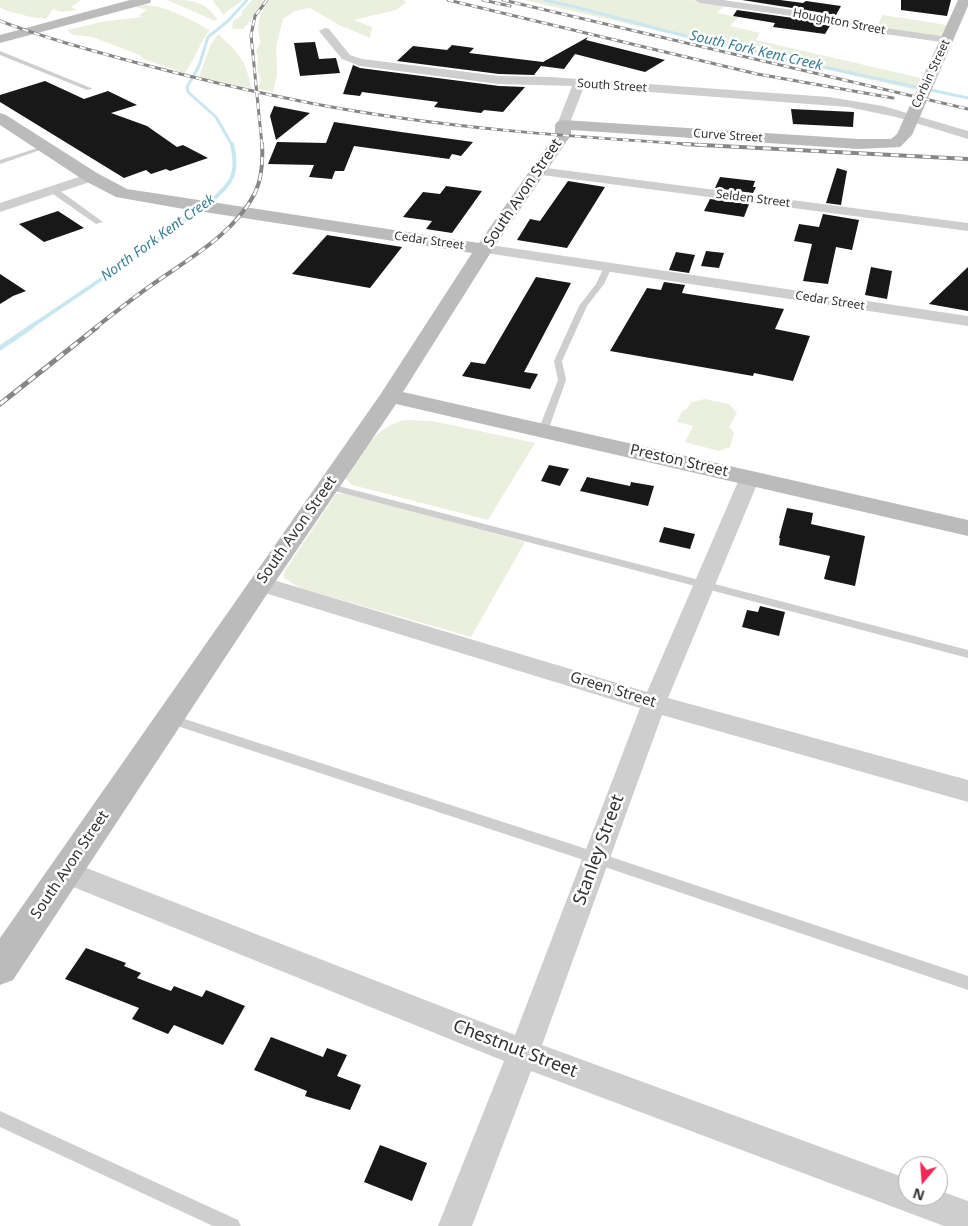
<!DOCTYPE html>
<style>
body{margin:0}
#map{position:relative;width:968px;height:1226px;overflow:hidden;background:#fff;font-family:"Noto Sans",sans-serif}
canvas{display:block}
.north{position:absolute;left:898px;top:1156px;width:50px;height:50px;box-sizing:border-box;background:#fff;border:1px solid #adadad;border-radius:50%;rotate:198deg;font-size:14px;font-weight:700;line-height:20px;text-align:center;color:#313131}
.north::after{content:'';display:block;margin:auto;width:18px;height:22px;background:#f42757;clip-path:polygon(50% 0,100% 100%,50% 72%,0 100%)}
</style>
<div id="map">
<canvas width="968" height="1226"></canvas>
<div class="north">N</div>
</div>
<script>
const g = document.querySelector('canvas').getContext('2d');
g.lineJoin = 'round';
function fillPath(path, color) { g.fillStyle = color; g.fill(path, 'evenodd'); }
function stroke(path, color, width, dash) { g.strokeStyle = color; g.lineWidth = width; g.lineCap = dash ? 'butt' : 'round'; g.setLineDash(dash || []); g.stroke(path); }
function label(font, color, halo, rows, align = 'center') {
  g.font = font + ' "Noto Sans",sans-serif'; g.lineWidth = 5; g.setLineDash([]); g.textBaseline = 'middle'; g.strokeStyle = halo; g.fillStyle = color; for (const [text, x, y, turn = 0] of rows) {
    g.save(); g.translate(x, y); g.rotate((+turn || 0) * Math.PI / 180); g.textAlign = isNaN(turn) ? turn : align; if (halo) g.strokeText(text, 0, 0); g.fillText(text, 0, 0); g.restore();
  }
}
const green = new Path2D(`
 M0,0H81L71,7L77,10L62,12L53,9L46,19L31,17L7,11L0,7Z
 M167,0C192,0 204,0 217,19L215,21Z
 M213,0H243C237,6 228,9 223,15C220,8 215,7 213,0Z
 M252,0H268L243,29H232L233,21L242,15V11Z
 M270,0H403L407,2L396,10L354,20L372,27L370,38L339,25L310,8L295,11L283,19L276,47L277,74L273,92L258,89L261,80L257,69L258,56L256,51L261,41C255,27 260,11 270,0Z
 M524,0H690L725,5L717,13L739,17L730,26L760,33L756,40L921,78L916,90Z
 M143,5C163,4 191,20 210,30C199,42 196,60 184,73L143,59L140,55L92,37L73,35L67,30L106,21L142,17L139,15L147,10L136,7Z
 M883,15L947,25L942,35L939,36L876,28Z
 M218,34C239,53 246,60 251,88L199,77L210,46Z
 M705,399L729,404L737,413L729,427L734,433L730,447L719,451L685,442L693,426L677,422L682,411L687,409L691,402Z
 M405,420L433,421L535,443L488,520L352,485L345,478C362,453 374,427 405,420Z
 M336,494H350L525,542L471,637L300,588L284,578V572Z`);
const streamFar2 = new Path2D(`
 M545,0C592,10 638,24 685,36C779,58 874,78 968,98
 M232,145L216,117L188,92L187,87L199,66L208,37L228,21L247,0`);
const streamFar1 = new Path2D(`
 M29,328C77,296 124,264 171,230C190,216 213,203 228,184C237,172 235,158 232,144`);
const stream = new Path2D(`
 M0,348L31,327`);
const building = new Path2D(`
 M742,0H780L803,3L806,1L841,6L836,15Z
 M901,0H951L947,16L901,10Z
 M737,10L828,23L831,24L825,34L773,27L775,23L733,16Z
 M588,37L586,40L665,60L645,72L575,54L564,69L541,66L534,75L499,74L397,61L413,46L447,50L452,45L474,48L469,53L543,62Z
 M315,42L319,59L336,58L340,73L300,76L294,43Z
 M353,65L360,68L499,86L525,87L503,112L484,110L481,113L434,107L438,102L362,92L360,96L343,94Z
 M45,81L84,99L108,91L137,105L111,113L147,126L177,147L183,145L208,158L170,171L166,169L151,174L146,170L124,178L0,102V95Z
 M274,106L310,113L276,140L270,116Z
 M791,109L854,112L853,127L793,124Z
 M334,122L401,132L473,142L461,156L452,154L449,159L354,146L344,171H335L332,179L309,177L314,165L268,164L277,142L326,143Z
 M837,168L847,171L841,205L826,203Z
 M720,177L755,181L753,187H756L753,193L715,188Z
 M568,181L605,187L567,248L517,240L530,219L540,221Z
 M446,186L482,191L452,233L426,229L432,221L403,217L423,192L440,194Z
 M710,199L749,204L744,217L704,211Z
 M58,211L84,228L44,242L19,224Z
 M823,214L859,220L852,250L836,247L828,284L803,281L812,244L794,241L799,224L819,227Z
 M327,235L402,247L370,288L292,274Z
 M706,251L724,253L719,268L701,266Z
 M676,252L695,255L689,273L669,270Z
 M871,267L892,271L887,299L865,295Z
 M968,267V311L929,304Z
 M0,274L26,291L13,296L0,304Z
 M536,277L571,283L524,372L538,374L530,389L462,376L471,362L485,364Z
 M664,282L685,285L682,293L784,309L775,329L810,336L793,381L754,373L753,376L610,351L647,288L661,290Z
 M549,465L569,469L560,486L541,481Z
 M587,477L630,486L631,482L654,486L648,506L580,491Z
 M787,508L813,513L811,524L865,536L855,586L824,579L830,556L779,545L780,538H779Z
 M664,527L695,534L690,549L659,542Z
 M760,606L785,612L779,636L742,627L747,610L758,612Z
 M86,948L126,963L124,966L141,973L137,978L171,991L174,986L202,997L206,990L245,1006L223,1045L174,1025L168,1034L132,1019L139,1008L65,979Z
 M271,1037L323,1057L327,1048L347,1055L337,1076L361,1085L350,1110L305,1096L307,1091L254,1070Z
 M380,1145L427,1163L412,1201L364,1182Z`);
const lane = new Path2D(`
 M0,51L91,88L92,89L87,90L0,55Z
 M44,146L49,147L0,164V160Z
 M50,188H56L103,222L96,224L50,192Z
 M605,265L612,267L604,284L587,306L562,361L566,380L548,431L543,434L540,433L538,431L558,380L554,361L579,306L596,284Z
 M327,483L968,650V658L323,488L322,486Z
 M169,714L596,852L968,976V990L596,864L165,722L163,719L165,716Z
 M0,1111L238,1220L241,1226H213L0,1127Z`);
const street = new Path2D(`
 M695,0H723L828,15L871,26L948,37L954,40L948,43L871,32L828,21L700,3Z
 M325,28L329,29L350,55L362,59L499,76L551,77L829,97L883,106L968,131V139L896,117L848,107L584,87L569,125L563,129L557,125L572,86L499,84L360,66L342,59L319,31Z
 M539,167L968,223V231L534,174L532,171L534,168Z
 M91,173L98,177L96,180L0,212V203Z
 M484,244L968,316V326L479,252L476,249L479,246Z
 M750,471L757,473L760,477L668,698L968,780V802L662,715L542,1045L908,1179V1196H938V1190L968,1201V1226H944L531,1071L472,1226H438L504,1061L56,880L52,872L56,864L66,860L515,1035L640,708L252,589L249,584L252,579L260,576L647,692L740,477L743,473Z`);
const secondary = new Path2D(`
 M130,0H151L150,3L0,43V35Z
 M958,0H968V6L912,135L900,147L859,149L571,130V135L493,249L403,392L968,520V536L396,404L269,591L13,980L0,985V938L380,395L472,253L178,208L116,197L85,181L0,125V113L6,115L97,173L127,189L479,243L555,135V125L557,122L563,120L859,139H891L897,134Z`);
const railFar2 = new Path2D(`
 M448,0L757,74L893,98
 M483,0L510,6
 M503,0L968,109
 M0,21C42,37 86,49 130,61C190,77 249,91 310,103C439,128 573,137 704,145
 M262,145L251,35L255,16L267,0`);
const railFar1 = new Path2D(`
 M683,144L968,159
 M95,328C114,313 133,298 153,284C190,258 234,234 255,193C262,178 263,160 262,144`);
const rail = new Path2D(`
 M0,404L97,327`);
const farStreetnames = [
 ["Houghton Street",839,22,11],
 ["Corbin Street",931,74,-65],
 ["South Street",612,86,4],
 ["Curve Street",728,136,4],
 ["Selden Street",753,199,7],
 ["Cedar Street",429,241,8],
 ["Cedar Street",830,301,9]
];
const farWaternames = [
 ["South Fork Kent Creek",756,51,13],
 ["North Fork Kent Creek",158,238,-36]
];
const streetNames = [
 ["South Avon Street",523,193,-56],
 ["Preston Street",679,461,13],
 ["South Avon Street",297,530,-55],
 ["Green Street",613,690,17],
 ["South Avon Street",70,865,-56]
];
const nearStreetnames = [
 ["Stanley Street",599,850,-70],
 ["Chestnut Street",515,1049,21]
];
fillPath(green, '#eaefde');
stroke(streamFar2, '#c9e7f0', 3);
stroke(streamFar1, '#c9e7f0', 4);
stroke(stream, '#c9e7f0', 5);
fillPath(building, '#181818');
fillPath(lane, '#cecece');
fillPath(street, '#cecece');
fillPath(secondary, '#bbb');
stroke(railFar2, '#868686', 3);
stroke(railFar1, '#868686', 4);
stroke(rail, '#868686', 5);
stroke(railFar2, '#fff', 2, [6]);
stroke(railFar1, '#fff', 2.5, [8]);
stroke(rail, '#fff', 3, [9]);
label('12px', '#313131', '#fff', farStreetnames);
label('italic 14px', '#357e94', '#fff', farWaternames);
label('15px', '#313131', '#fff', streetNames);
label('18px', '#313131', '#fff', nearStreetnames);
</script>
